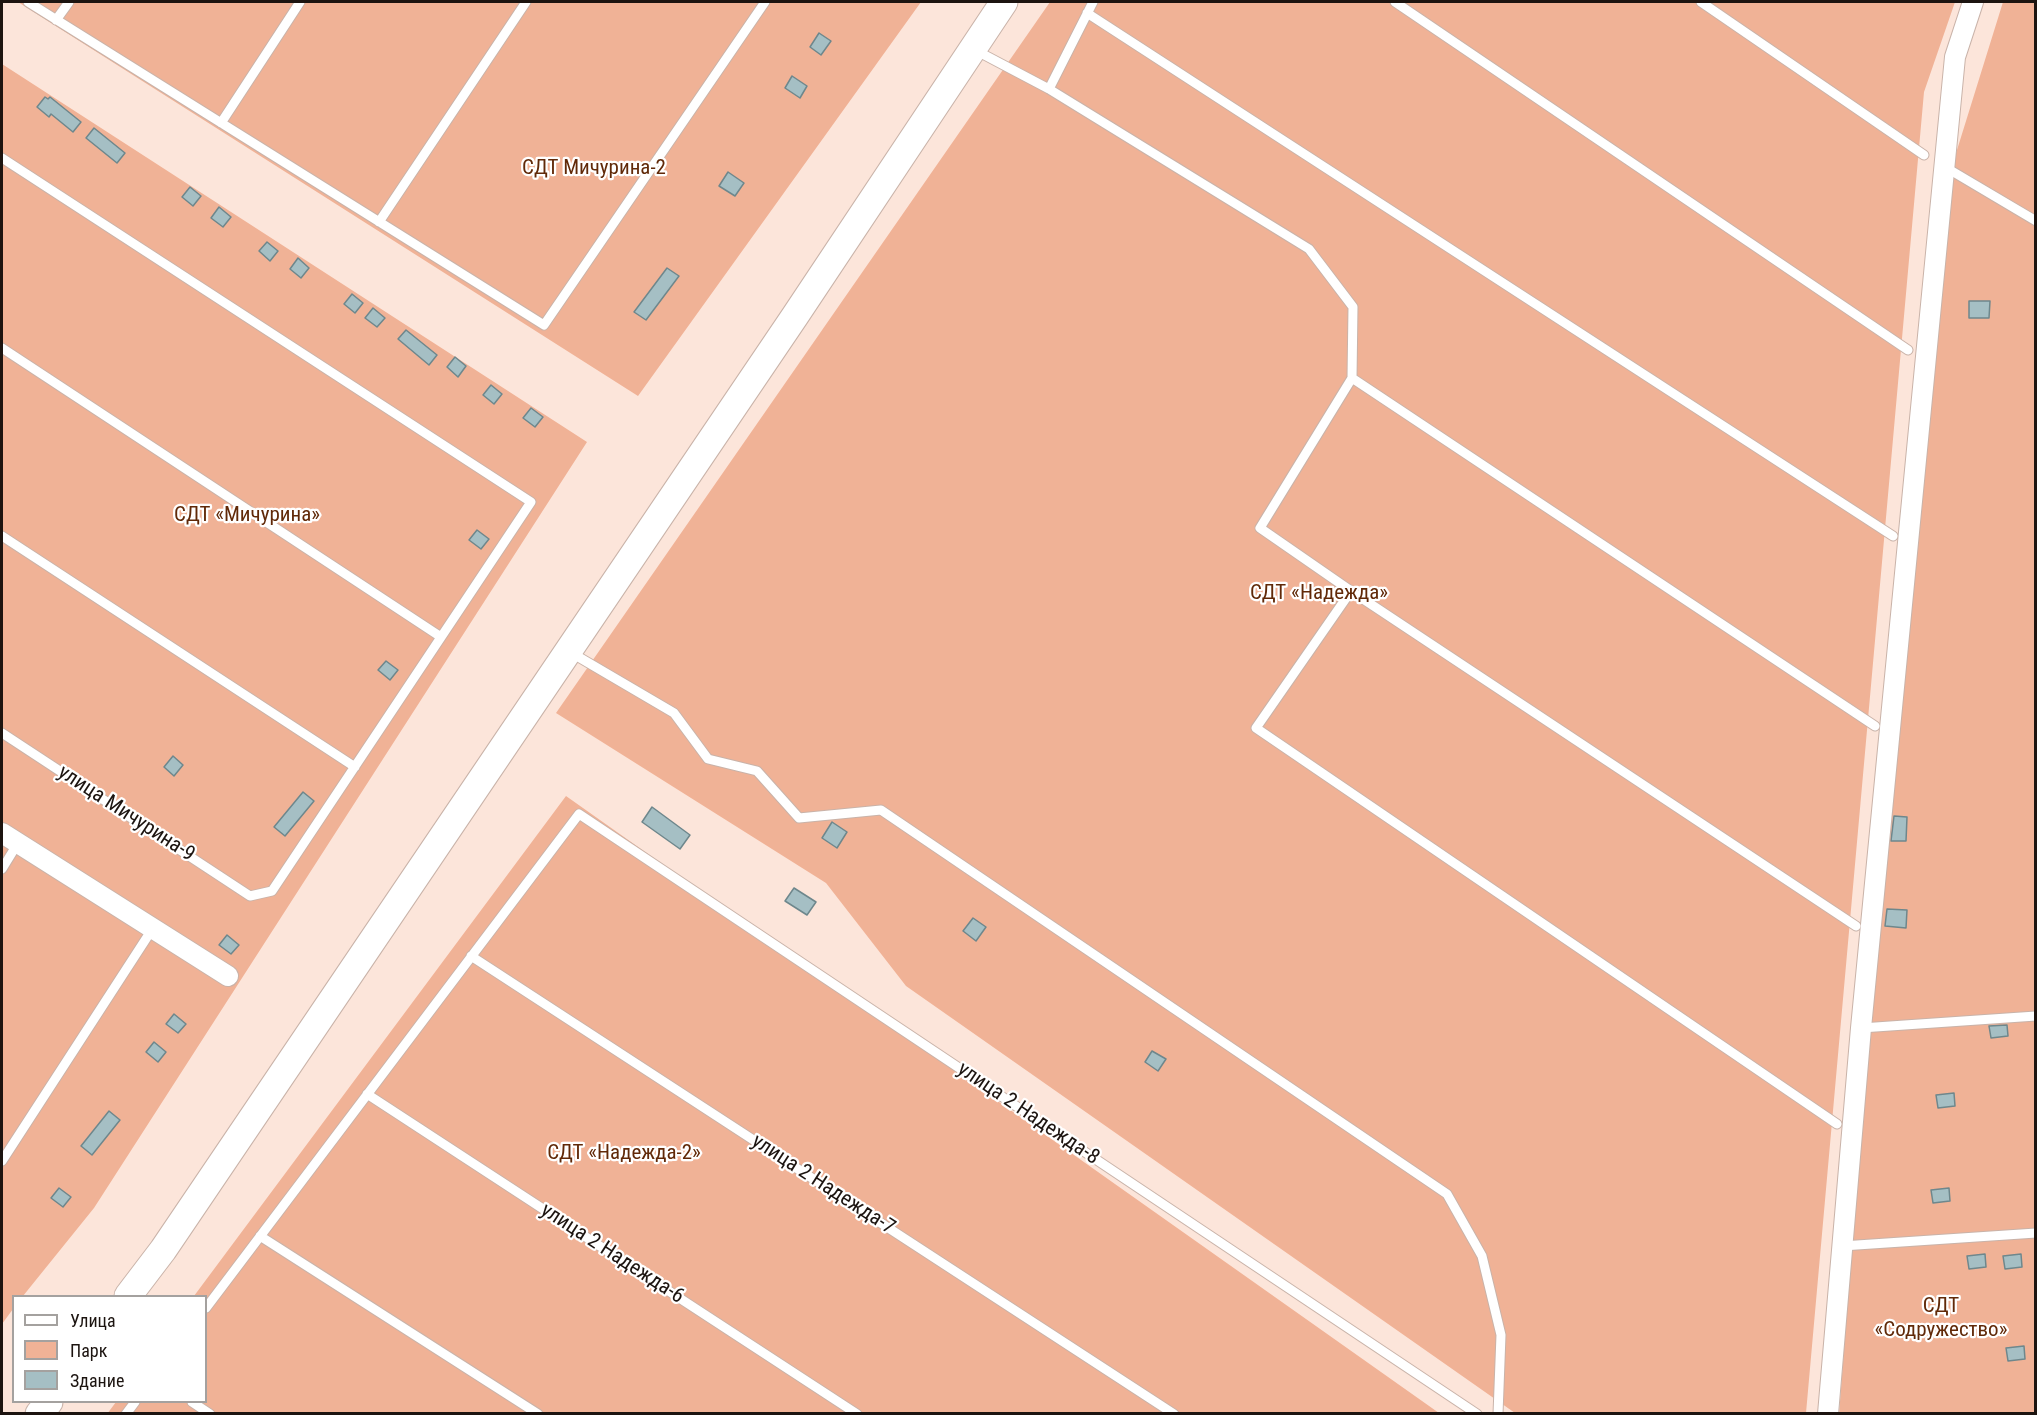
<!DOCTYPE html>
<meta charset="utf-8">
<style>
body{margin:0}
#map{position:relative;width:2037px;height:1415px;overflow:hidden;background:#fce5da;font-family:"Roboto Condensed",sans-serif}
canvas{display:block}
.frame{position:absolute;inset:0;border:3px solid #1c1410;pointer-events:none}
.legend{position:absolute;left:12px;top:1295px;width:195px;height:108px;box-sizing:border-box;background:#fff;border:2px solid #a4a19f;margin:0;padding:8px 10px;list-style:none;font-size:18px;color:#1c1410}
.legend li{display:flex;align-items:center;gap:12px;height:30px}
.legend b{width:30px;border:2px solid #a4a19f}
</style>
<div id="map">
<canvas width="2037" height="1415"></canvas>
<div class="frame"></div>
<ul class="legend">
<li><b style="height:8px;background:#fff"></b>Улица</li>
<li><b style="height:16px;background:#f0b296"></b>Парк</li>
<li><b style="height:16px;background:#a5bfc4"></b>Здание</li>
</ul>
</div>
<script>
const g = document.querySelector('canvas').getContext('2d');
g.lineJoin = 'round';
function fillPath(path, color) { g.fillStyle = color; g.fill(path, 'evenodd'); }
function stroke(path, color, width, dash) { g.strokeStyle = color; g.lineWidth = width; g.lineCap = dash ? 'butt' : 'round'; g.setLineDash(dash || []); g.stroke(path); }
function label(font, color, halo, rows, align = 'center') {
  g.font = font + ' "Roboto Condensed",sans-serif'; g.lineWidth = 4.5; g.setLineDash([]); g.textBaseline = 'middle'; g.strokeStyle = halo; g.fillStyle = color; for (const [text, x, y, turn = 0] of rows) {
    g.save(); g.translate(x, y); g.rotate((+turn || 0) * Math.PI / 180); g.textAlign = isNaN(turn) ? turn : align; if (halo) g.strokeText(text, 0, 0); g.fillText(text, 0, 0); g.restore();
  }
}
const green = new Path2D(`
 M18,2H921L638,396Z
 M1050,2H1955L1924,92L1806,1413H1515L906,986L826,883L556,713Z
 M2003,2H2035V1413L1839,1414L1886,804L1943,195Z
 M2,64L587,442L94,1208L23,1296H14L13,1309L2,1324Z
 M566,796L1439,1413L107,1414L116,1402H206V1296H194Z`);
const building = new Path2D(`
 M819,33L831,41L821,55L810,47Z
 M792,76L807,86L800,98L785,88Z
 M45,97L48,99L50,97L81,122L73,132L51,114L49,117L37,107Z
 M94,128L125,153L117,163L86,138Z
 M728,172L744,183L735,196L719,186Z
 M190,187L201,196L193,206L182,197Z
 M219,207L231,217L223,227L211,218Z
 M267,242L278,251L270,261L259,251Z
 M298,258L309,268L301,278L290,269Z
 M667,268L679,276L646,320L634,312Z
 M352,294L363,303L355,313L344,304Z
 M1969,301H1990L1989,318H1969Z
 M373,308L385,318L377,327L365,318Z
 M406,330L437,355L429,365L398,339Z
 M455,357L466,366L458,377L447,367Z
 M491,385L502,394L494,404L483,395Z
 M531,408L543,417L535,427L523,418Z
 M477,530L489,539L481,549L469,540Z
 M386,661L398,670L390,680L378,670Z
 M173,756L183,765L174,776L164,767Z
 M303,792L314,801L285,836L274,827Z
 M652,807L690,835L680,849L642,822Z
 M1894,816L1907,817L1906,841H1891Z
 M832,822L847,832L837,848L822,838Z
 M794,888L816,902L807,915L785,901Z
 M1887,909L1907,910L1906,928L1885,926Z
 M973,918L986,927L976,941L963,931Z
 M227,935L239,945L231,954L219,945Z
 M174,1014L186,1024L178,1033L166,1024Z
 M2007,1025L2008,1036L1991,1038L1989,1026Z
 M154,1042L166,1052L158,1062L146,1052Z
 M1152,1051L1166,1059L1158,1071L1145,1062Z
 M1954,1093L1955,1106L1938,1108L1936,1095Z
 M109,1111L120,1120L92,1155L81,1146Z
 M59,1188L71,1197L63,1207L51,1198Z
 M1949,1188L1950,1201L1933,1203L1931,1190Z
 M1985,1254L1986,1267L1969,1269L1967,1256Z
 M2021,1254L2022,1267L2005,1269L2003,1256Z
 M2024,1346L2025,1359L2008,1361L2006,1348Z`);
const lane = new Path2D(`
 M28,2L544,325L765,2
 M1395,2L1908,350
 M1701,2L1924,155
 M1087,13L1893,536
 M56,20L69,2
 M975,50L1049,89L1309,249L1353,307L1352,378L1260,528L1351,591L1256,728L1837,1124
 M1049,89L1093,2
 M221,123L300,2
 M2,158L531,502L272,891L250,896L2,733
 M1945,167L2036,221
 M379,222L526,2
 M2,348L441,637
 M1352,378L1875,726
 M2,536L355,767
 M1351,591L1856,926
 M570,652L674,713L708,759L757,771L799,818L881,810L1447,1194L1482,1256L1501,1335L1498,1414
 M2,869L18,843
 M471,956L1174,1414
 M1861,1028L2036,1016
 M367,1094L857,1414
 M2,1161L153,928
 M260,1236L538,1414
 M1842,1246L2036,1233
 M206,1308L579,814L1477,1414
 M192,1402L210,1414
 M126,1414L135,1402`);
const street = new Path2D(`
 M2,833L228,976
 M1828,1414L1861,1028L1955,57L1973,2`);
const secondary = new Path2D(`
 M128,1296L163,1250L795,316L1004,2
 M39,1414L49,1402`);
const parkNames = [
 ["СДТ Мичурина-2",594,169],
 ["СДТ «Мичурина»",247,516],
 ["СДТ «Надежда»",1319,594],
 ["СДТ «Надежда-2»",624,1154],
 ["СДТ",1941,1307],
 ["«Содружество»",1941,1331]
];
const streetNames = [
 ["улица Мичурина-9",126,814,33],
 ["улица 2 Надежда-8",1028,1114,34],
 ["улица 2 Надежда-7",823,1185,33],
 ["улица 2 Надежда-6",612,1254,33]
];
fillPath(green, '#f0b296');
fillPath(building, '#a5bfc4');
stroke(building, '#6e878c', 1.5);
stroke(lane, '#c9b3a9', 11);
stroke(street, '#c9b3a9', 22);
stroke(secondary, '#c9b3a9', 29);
stroke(lane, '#fff', 9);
stroke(street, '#fff', 20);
stroke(secondary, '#fff', 27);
label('21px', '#612908', '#fff', parkNames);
label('21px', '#1c1410', '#fff', streetNames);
</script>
